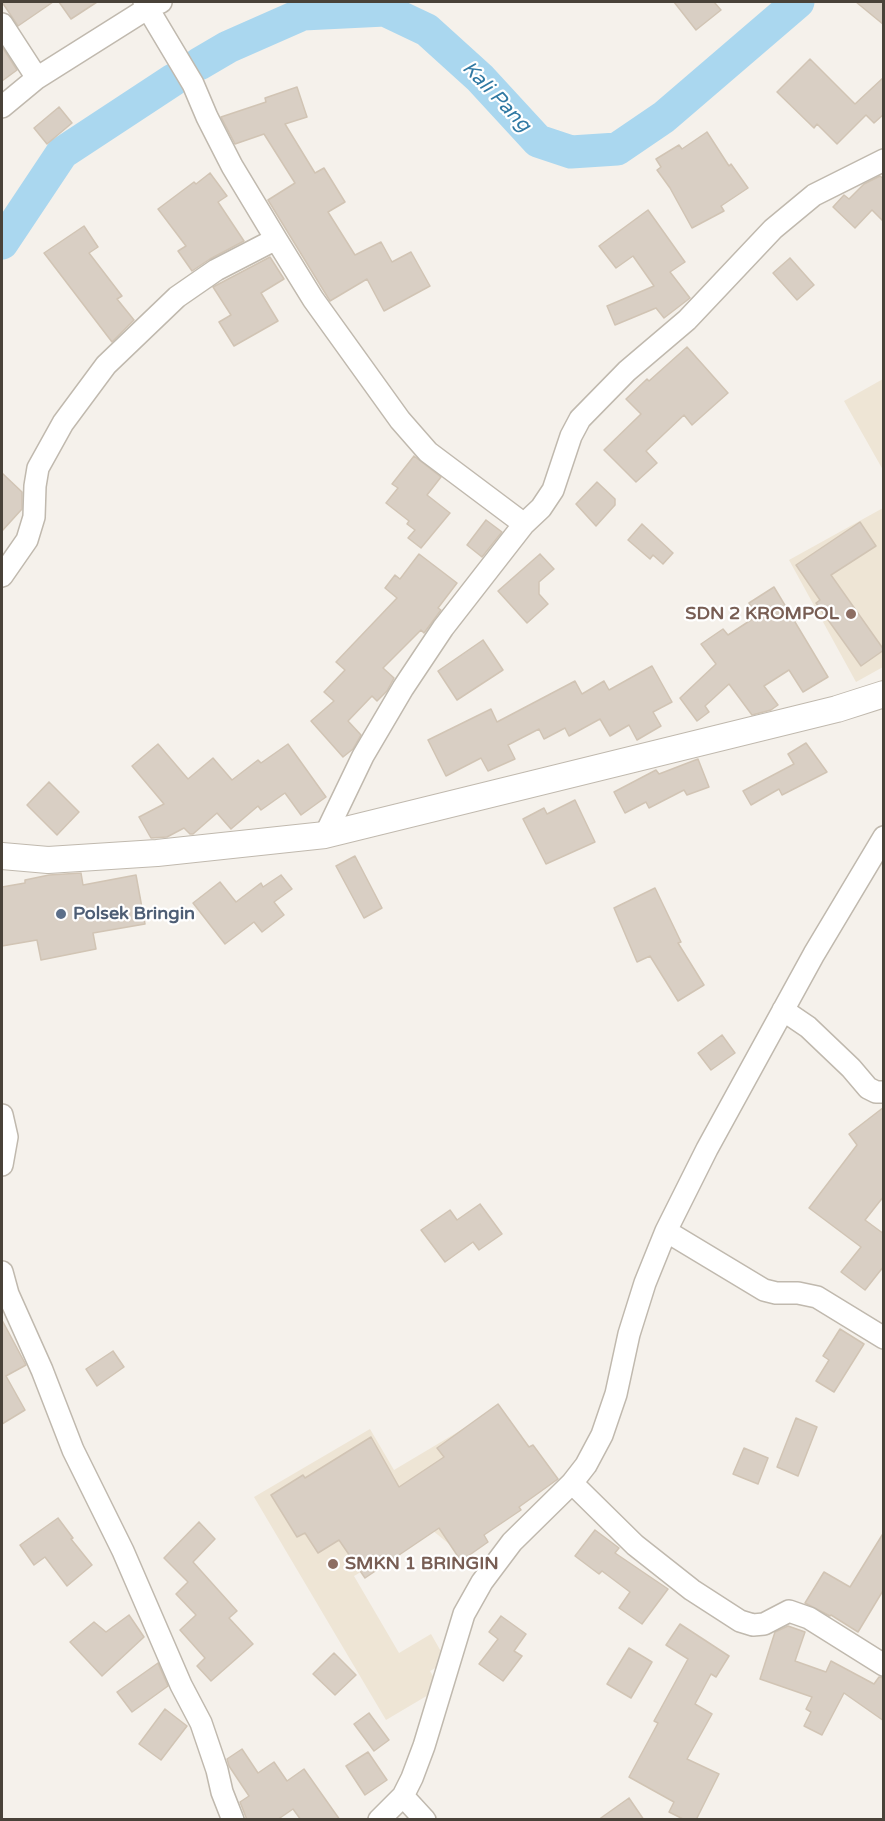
<!DOCTYPE html>
<html>
<head>
<meta charset="utf-8">
<style>
  body { margin:0 }
  #map { position:relative; width:885px; height:1821px; overflow:hidden; background:#f5f1eb; font-family:"Varela Round",sans-serif }
  canvas { display:block }
  .frame { position:absolute; inset:0; border:3px solid #494239; pointer-events:none }
</style>
</head>
<body>
<div id="map">
<canvas width="885" height="1821"></canvas>
<div class="frame"></div>
</div>
<script>
const g = document.querySelector('canvas').getContext('2d');
g.lineJoin = 'round';
function paint(path, color) { g.fillStyle = color; g.fill(path, 'evenodd'); }
const toPath = rows => new Path2D(rows.map(r => 'M' + r).join(''));
function trace(path, color, width, dash) { g.strokeStyle = color; g.lineWidth = width; g.lineCap = dash ? 'butt' : 'round'; g.setLineDash(dash || []); g.stroke(path); }
function label(font, color, halo, rows, align = 'center') {
  g.font = font + ' "Varela Round",sans-serif'; g.lineWidth = 4.5; g.setLineDash([]); g.textBaseline = 'middle'; g.strokeStyle = halo; g.fillStyle = color; for (const [text, x, y, turn = 0] of rows) {
    g.save(); g.translate(x, y); g.rotate((+turn || 0) * Math.PI / 180); g.textAlign = isNaN(turn) ? turn : align; if (halo) g.strokeText(text, 0, 0); g.fillText(text, 0, 0); g.restore();
  }
}
paint(toPath([
  [883,379,883,470,844,401],
  [883,508,883,667,856,682,789,560],
  [488,1414,460,1553,432,1530,354,1576,399,1653,431,1634,447,1662,430,1671,440,1688,386,1720,254,1497,370,1429,394,1470]
]), '#eee5d5');
trace(toPath([
  [199,64,228,47,303,14,385,10,427,30,480,78,538,141,571,152,617,149,664,117,798,2],
  [2,243,62,153,173,80]
]), '#aad7ef', 33);
const building = toPath([
  [2,2,53,2,18,26,2,2],
  [59,2,97,2,71,19,59,2],
  [674,2,714,2,721,10,696,30,674,2],
  [856,2,884,2,884,25,856,2],
  [3,48,17,70,2,81,2,49,3,48],
  [810,59,855,104,884,77,884,114,874,123,866,115,837,144,817,124,814,128,777,92,810,59],
  [297,87,307,117,285,124,315,173,324,168,345,202,328,212,355,255,381,242,392,262,411,252,430,286,384,311,367,279,330,301,268,200,295,183,264,134,235,144,221,117,266,102,265,98,297,87],
  [59,107,72,123,47,144,34,128,59,107],
  [707,132,729,166,731,164,748,188,721,206,724,211,692,228,670,188,657,170,661,167,656,159,679,145,682,149,707,132],
  [210,173,227,196,218,202,244,241,210,259,192,271,178,251,186,246,158,209,194,182,196,184,210,173],
  [880,176,884,179,884,222,872,210,855,228,833,207,844,195,849,199,864,184,880,176],
  [648,210,685,262,670,272,690,298,664,318,656,308,615,325,607,306,654,286,633,256,616,268,599,246,648,210],
  [84,226,98,247,89,253,122,296,117,299,134,320,112,342,44,253,84,226],
  [270,257,284,279,261,293,278,321,234,346,219,322,231,315,213,287,270,257],
  [790,258,814,285,797,300,773,273,790,258],
  [687,347,728,393,692,425,684,415,646,451,657,463,636,482,604,450,641,414,626,399,647,379,649,381,687,347],
  [414,456,441,477,427,495,450,513,421,548,408,538,415,530,407,524,409,521,386,503,398,488,392,484,414,456],
  [2,473,22,492,22,509,2,531,2,473],
  [597,482,615,499,615,505,596,526,576,504,597,482],
  [486,520,502,532,482,557,467,545,486,520],
  [860,522,876,546,831,575,884,650,861,666,816,603,820,600,796,565,860,522],
  [642,524,673,553,663,564,653,555,650,559,628,540,642,524],
  [419,554,457,583,438,608,441,610,424,633,421,630,383,668,394,678,387,691,377,701,372,696,348,721,361,735,353,749,343,757,311,721,334,701,324,692,345,670,336,662,397,598,385,588,395,575,400,579,419,554],
  [540,554,554,569,539,582,539,594,548,604,527,623,498,591,540,554],
  [774,587,828,677,803,692,789,670,764,686,778,705,771,710,752,715,729,684,705,706,709,712,697,721,680,698,716,664,701,644,723,629,728,635,757,616,749,603,774,587],
  [483,640,503,670,457,700,438,671,483,640],
  [652,666,672,702,653,712,661,726,637,740,629,725,610,736,600,719,569,736,565,728,544,739,539,729,508,745,515,759,488,771,481,758,446,776,428,740,491,709,497,722,575,681,582,694,604,681,609,690,652,666],
  [806,743,827,772,782,795,779,789,751,805,743,791,794,764,788,754,806,743],
  [158,744,188,779,213,758,232,780,258,760,261,763,288,744,326,797,301,815,285,793,261,810,258,806,231,829,217,813,193,834,190,834,184,828,167,837,151,838,139,817,164,804,132,766,158,744],
  [698,759,709,787,687,795,684,790,649,808,646,802,625,813,614,792,656,770,659,774,698,759],
  [49,782,79,812,57,835,27,805,49,782],
  [575,800,595,842,546,864,523,819,544,808,547,814,575,800],
  [355,856,382,908,364,918,336,866,355,856],
  [81,873,83,885,136,875,145,924,93,933,96,949,41,960,37,940,2,946,2,887,25,883,25,880,49,875,81,873],
  [281,875,292,889,274,902,284,915,262,932,254,922,225,944,193,903,220,882,236,902,261,883,263,887,281,875],
  [655,888,681,942,678,943,704,985,678,1001,650,956,637,962,614,908,655,888],
  [722,1035,735,1053,711,1070,698,1053,722,1035],
  [884,1107,884,1196,865,1220,884,1234,884,1266,865,1290,841,1272,861,1247,809,1208,857,1145,849,1134,884,1107],
  [480,1204,502,1234,479,1250,473,1242,445,1262,421,1230,450,1210,457,1220,480,1204],
  [2,1320,26,1365,6,1376,25,1410,2,1424,2,1320],
  [840,1329,864,1344,834,1392,816,1381,829,1360,823,1356,840,1329],
  [113,1351,124,1367,97,1386,86,1369,113,1351],
  [498,1404,529,1447,533,1445,558,1479,519,1507,521,1510,484,1535,488,1542,461,1561,439,1528,365,1578,339,1540,318,1553,305,1533,297,1537,271,1495,303,1475,305,1478,371,1437,399,1487,444,1457,437,1448,498,1404],
  [796,1418,817,1427,798,1476,777,1467,796,1418],
  [744,1448,768,1458,758,1484,733,1474,744,1448],
  [58,1518,73,1538,71,1539,92,1565,67,1586,45,1557,34,1565,20,1545,58,1518],
  [199,1522,215,1539,193,1562,237,1611,229,1618,253,1644,211,1681,197,1666,205,1658,180,1630,196,1615,176,1594,188,1582,164,1558,199,1522],
  [595,1530,619,1548,615,1553,668,1589,642,1624,619,1608,630,1592,602,1571,599,1574,575,1556,595,1530],
  [884,1532,884,1589,858,1632,831,1615,830,1616,805,1603,824,1572,850,1587,884,1532],
  [129,1615,144,1637,102,1676,70,1642,94,1622,106,1632,129,1615],
  [501,1616,526,1634,514,1651,522,1656,503,1681,479,1664,498,1639,489,1632,501,1616],
  [680,1624,729,1656,716,1677,711,1674,695,1704,712,1714,687,1759,719,1774,696,1820,685,1820,669,1812,674,1802,629,1777,658,1723,654,1721,688,1659,666,1645,680,1624],
  [788,1626,805,1632,795,1661,826,1672,831,1661,874,1684,879,1677,884,1678,884,1721,844,1693,822,1735,804,1726,811,1712,806,1709,812,1697,760,1679,775,1632,788,1626],
  [629,1648,652,1662,631,1698,607,1684,629,1648],
  [334,1653,356,1675,335,1695,313,1674,334,1653],
  [158,1663,168,1686,132,1712,117,1692,158,1663],
  [165,1709,187,1726,161,1760,139,1744,165,1709],
  [369,1713,389,1740,374,1751,354,1724,369,1713],
  [242,1749,258,1773,274,1762,287,1781,304,1769,340,1820,301,1820,293,1809,277,1820,247,1820,240,1802,249,1796,229,1766,227,1759,242,1749],
  [368,1752,387,1780,365,1795,346,1766,368,1752],
  [629,1798,644,1820,598,1820,629,1798]
]);
paint(building, '#d9cfc4');
trace(building, '#d1c4b4', 1.5);
const minor = toPath([
  [144,2,193,84,207,117,232,166,276,239,313,299,400,420,428,452,524,524],
  [2,24,37,78],
  [2,107,37,78,148,8,161,2],
  [2,576,27,540,34,517,35,486,38,468,63,423,106,365,177,297,216,270,276,239],
  [325,835,363,756,403,688,443,628,524,524,541,508,553,490,571,436,580,419,627,371,687,320,773,229,814,195,884,160],
  [783,1010,808,1027,851,1068,868,1088,876,1092,884,1092],
  [2,1115,7,1137,2,1165],
  [666,1231,764,1290,776,1293,798,1293,817,1297,884,1338],
  [2,1272,8,1294,42,1370,73,1450,123,1551,181,1685,201,1723,217,1770,222,1792,233,1820],
  [572,1483,635,1545,692,1590,740,1621,753,1625,764,1624,789,1611,809,1618,884,1665],
  [403,1796,425,1820],
  [379,1820,403,1796,412,1778,424,1746,464,1614,482,1582,512,1542,572,1483,586,1465,602,1435,616,1394,629,1334,645,1283,666,1231,707,1149,814,954,884,837]
]);
const tertiary = toPath([
  [2,856,48,860,157,853,325,835,837,709,884,694]
]);
trace(minor, '#c0b9ae', 24);
trace(tertiary, '#c0b9ae', 28);
trace(minor, '#fff', 21);
trace(tertiary, '#fff', 26);
for (const [x, y, r, color] of [
  [851,614,6,"#8d6e63"],
  [61,914,6,"#5c6f8a"],
  [333,1564,6,"#8d6e63"]
]) { const dot = new Path2D(); dot.arc(x, y, r, 0, 2 * Math.PI); g.fillStyle = color; g.fill(dot); trace(dot, '#fff', 2); }
label('bold 18px', '#785e54', '#fff', [
  ["SDN 2 KROMPOL",839,614],
  ["SMKN 1 BRINGIN",345,1564,"left"]
], 'right');
label('bold 18px', '#4e5e75', '#fff', [
  ["Polsek Bringin",73,914]
], 'left');
label('italic 20px', '#3079a3', '#fff', [
  ["Kali Pang",496,97,46]
]);
</script>
</body>
</html>
